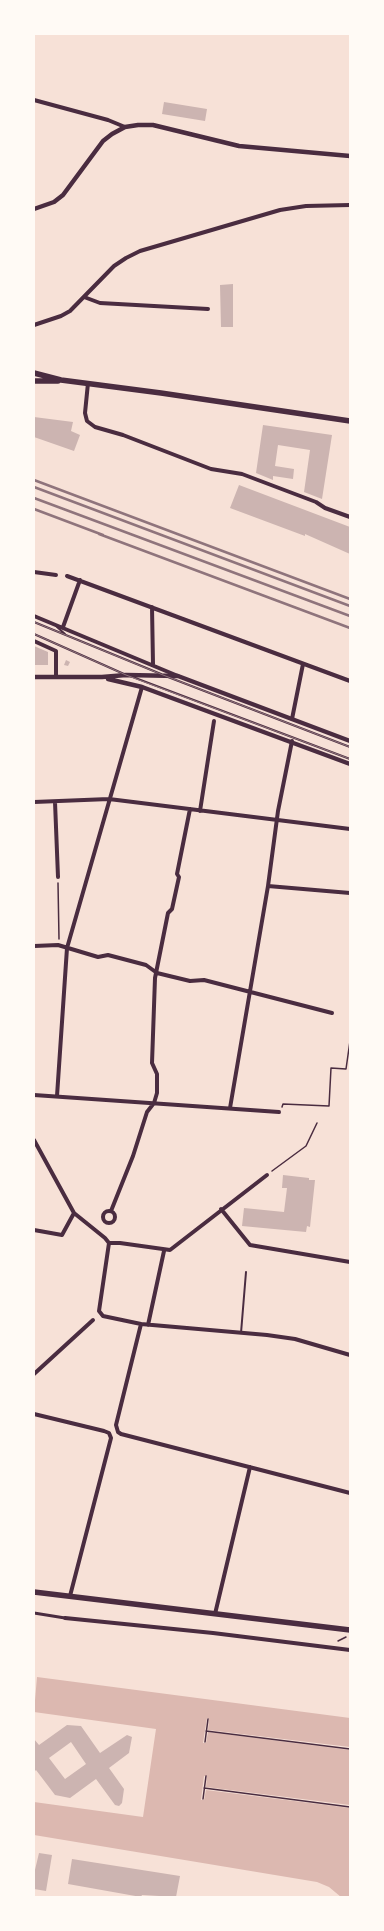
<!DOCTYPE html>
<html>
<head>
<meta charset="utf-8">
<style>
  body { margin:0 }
  #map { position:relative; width:384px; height:1931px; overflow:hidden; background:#f7e1d7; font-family:"Noto Serif",serif }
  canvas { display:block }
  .frame { position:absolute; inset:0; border:35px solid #fffaf5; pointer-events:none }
</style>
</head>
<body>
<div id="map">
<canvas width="384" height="1931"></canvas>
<div class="frame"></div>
</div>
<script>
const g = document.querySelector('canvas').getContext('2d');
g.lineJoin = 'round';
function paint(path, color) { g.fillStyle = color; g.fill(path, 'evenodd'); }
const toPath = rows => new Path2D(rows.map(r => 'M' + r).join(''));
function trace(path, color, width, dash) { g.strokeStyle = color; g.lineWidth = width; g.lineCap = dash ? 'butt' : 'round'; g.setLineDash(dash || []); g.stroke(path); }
paint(toPath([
  [37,1677,350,1718,350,1897,341,1897,329,1887,317,1882,34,1835,34,1802,143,1817,156,1729,34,1712]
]), '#dcb8b0');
paint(toPath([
  [207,1718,209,1719,208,1730,350,1747,350,1750,208,1732,206,1743,203,1743],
  [204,1776,207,1776,206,1787,350,1805,350,1808,206,1790,204,1800,201,1800]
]), '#f7e1d7');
paint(toPath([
  [164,102,207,109,205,121,162,114],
  [233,284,233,327,221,327,220,285],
  [34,417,73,422,71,431,80,435,74,451,34,437],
  [263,425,332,435,322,499,304,492,310,450,278,445,275,466,294,469,293,479,273,476,273,480,256,473],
  [239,485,350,527,350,554,305,534,305,536,230,508],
  [34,646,48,652,48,665,34,665],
  [66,660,70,662,68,666,64,665],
  [283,1175,309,1178,309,1180,315,1180,310,1227,307,1226,306,1232,242,1226,244,1208,284,1212,287,1188,282,1188],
  [67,1725,81,1726,100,1753,127,1735,132,1737,129,1753,109,1768,124,1789,122,1803,119,1806,115,1805,96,1779,70,1798,55,1795,36,1770,34,1772,34,1739,39,1745],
  [71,1742,86,1764,65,1779,49,1758],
  [39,1853,52,1855,46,1891,34,1889,34,1874],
  [72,1859,180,1876,176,1897,142,1895,141,1897,68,1884]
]), '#ccb4b1');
trace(toPath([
  [58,883,59,939],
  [282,1107,283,1104,329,1106,331,1068,346,1069,350,1041],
  [272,1171,306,1146,317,1123],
  [338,1641,346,1637],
  [206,1731,350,1749],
  [205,1742,208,1719],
  [204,1788,350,1807],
  [203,1799,206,1776]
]), '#4a2c40', 1.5);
trace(toPath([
  [34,622,161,674],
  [57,627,65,634],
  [34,634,124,674],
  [130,676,350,759],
  [168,677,350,747],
  [241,1333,246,1272]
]), '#4a2c40', 2);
trace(toPath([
  [34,1613,65,1618]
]), '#4a2c40', 3);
trace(toPath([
  [34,100,108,120,125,127],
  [84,297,100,303,208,309],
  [34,325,61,316,70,311,114,266,126,258,140,251,280,210,306,206,350,205],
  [88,383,85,413,87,421,95,427,123,435,211,469,242,474,316,502,325,508,350,517],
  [34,572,56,575],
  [67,576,350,681],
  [152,607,153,664],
  [34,616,178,676],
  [63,627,80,580],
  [34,641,56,651,56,677],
  [292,719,303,664],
  [34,802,109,799,350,829],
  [55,802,58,877],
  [200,811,214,721],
  [268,886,350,893],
  [34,946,58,945,98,957,108,955,146,965,157,973,190,981,204,980,332,1013],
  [34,1095,279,1112],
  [57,1096,67,948,142,687],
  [230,1108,268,886,278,811,292,741],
  [34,1140,74,1213,105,1238,109,1243],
  [221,1209,250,1245,350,1262],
  '103 1217a6 6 0 1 1 12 0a6 6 0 1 1-12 0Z',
  [111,1211,133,1156,147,1112,154,1103,157,1093,157,1074,152,1063,155,978,168,913,172,909,179,877,177,874,190,809],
  [34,1230,62,1235,74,1213],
  [109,1243,99,1311,103,1316,141,1324,267,1335,295,1339,350,1355],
  [109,1243,120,1243,170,1250,267,1175],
  [141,1324,116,1425,118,1432,121,1434,350,1493],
  [148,1325,164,1251],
  [34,1374,93,1320],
  [34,1414,104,1431,109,1433,111,1438,70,1596],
  [215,1614,250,1467],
  [65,1618,213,1633,350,1650]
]), '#4a2c40', 4);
trace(toPath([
  [34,209,54,202,63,195,103,141,112,134,125,127,138,125,153,125,239,146,350,156],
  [34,677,102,677,126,675,178,676,350,741],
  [108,679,142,687,350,764]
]), '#4a2c40', 4.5);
trace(toPath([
  [34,373,61,380,161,393,350,421],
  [34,381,58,381],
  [34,1592,350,1630]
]), '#4a2c40', 5.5);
trace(toPath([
  [34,622,163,675,350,747],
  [34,634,126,675,350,759]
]), '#8f747c', 1);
trace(toPath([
  [34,480,350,599],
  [34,487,350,606],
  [34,498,350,616],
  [34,509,103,535],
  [99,534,350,628]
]), '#8f747c', 2.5);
</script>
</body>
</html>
